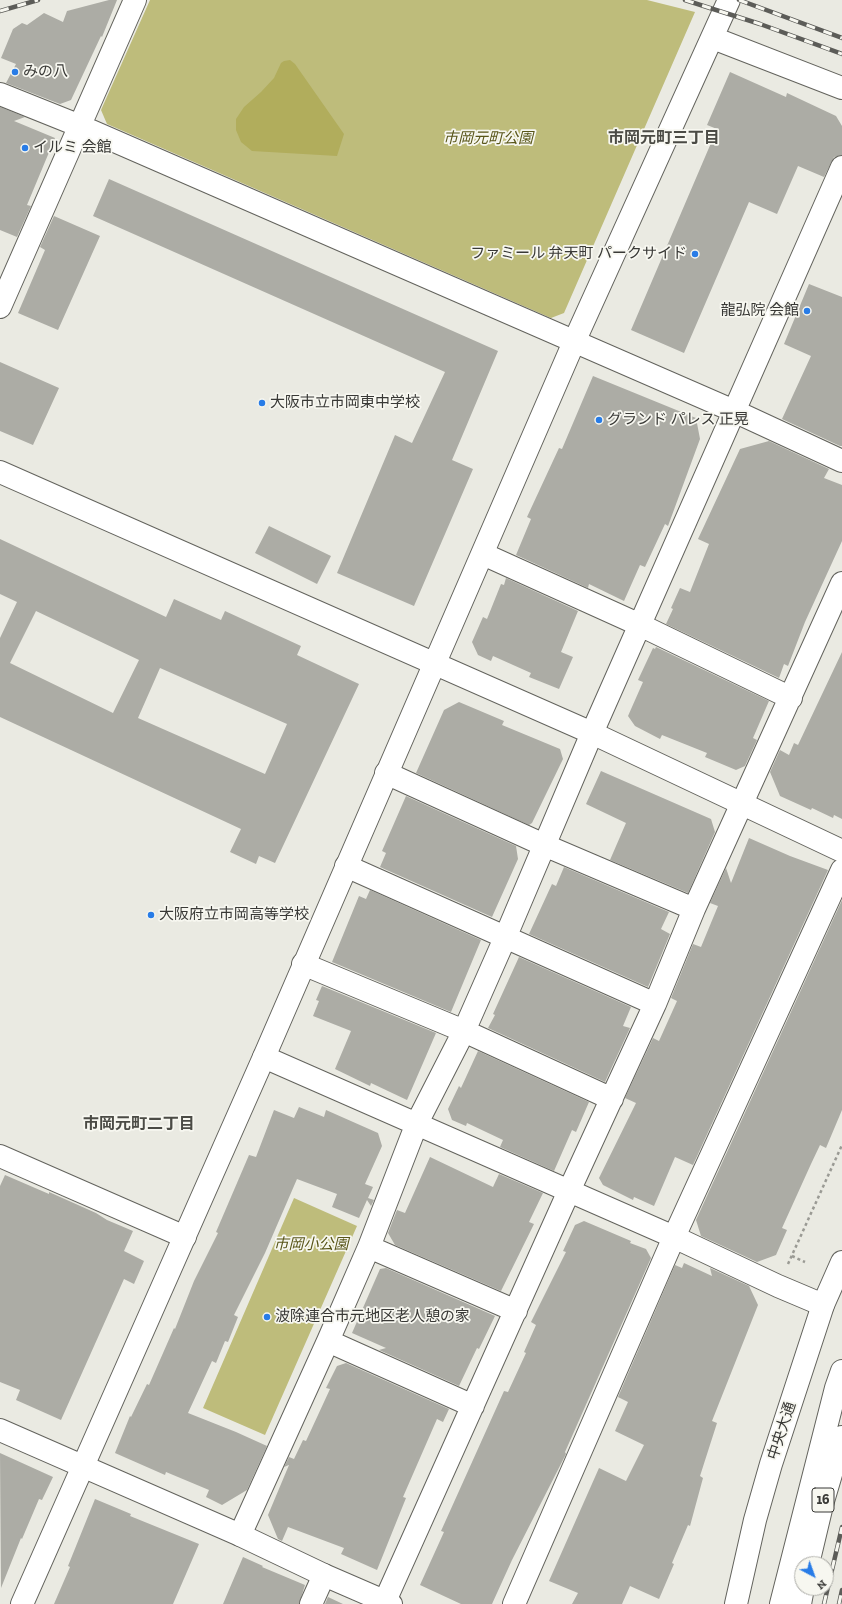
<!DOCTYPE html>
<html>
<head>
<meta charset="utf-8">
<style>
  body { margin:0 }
  #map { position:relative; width:842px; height:1604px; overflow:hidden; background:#eaeae2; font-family:"Zilla Slab",serif }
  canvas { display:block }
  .north { position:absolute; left:794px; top:1556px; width:40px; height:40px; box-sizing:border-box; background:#f7f7f0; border:1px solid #ababa6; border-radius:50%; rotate:139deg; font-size:11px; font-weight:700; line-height:16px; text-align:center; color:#393936 }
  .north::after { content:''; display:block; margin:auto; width:14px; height:18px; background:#287ce7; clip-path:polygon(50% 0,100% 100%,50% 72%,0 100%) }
</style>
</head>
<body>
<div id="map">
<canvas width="842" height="1604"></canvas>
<div class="north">N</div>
</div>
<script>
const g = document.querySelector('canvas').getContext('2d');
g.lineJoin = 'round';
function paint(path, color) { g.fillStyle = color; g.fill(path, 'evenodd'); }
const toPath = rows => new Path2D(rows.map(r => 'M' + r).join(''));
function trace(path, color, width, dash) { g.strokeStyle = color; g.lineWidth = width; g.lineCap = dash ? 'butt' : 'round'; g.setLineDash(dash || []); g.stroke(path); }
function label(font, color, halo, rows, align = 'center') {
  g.font = font + ' "Zilla Slab","Noto Sans JP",serif'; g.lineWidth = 3.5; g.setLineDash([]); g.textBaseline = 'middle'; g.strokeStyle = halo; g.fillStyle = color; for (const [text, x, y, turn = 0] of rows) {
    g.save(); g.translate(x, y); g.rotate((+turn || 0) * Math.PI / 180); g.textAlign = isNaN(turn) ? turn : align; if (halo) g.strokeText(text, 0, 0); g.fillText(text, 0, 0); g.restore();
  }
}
paint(toPath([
  [150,0,647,0,695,12,564,313,551,318,107,124,101,110],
  [294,1198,357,1226,265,1435,203,1408]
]), '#bebc7b');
paint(toPath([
  [290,60,295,64,344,134,337,156,252,151,241,142,236,130,236,119,244,107,261,92,274,78,281,63,284,61]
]), '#b1ad5c');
paint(toPath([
  [109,0,117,0,102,37,101,36,71,100,60,104,6,83,16,64,1,58,13,29,22,23,27,25,44,13,63,22,67,11],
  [730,72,786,97,787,93,836,116,842,126,842,155,834,157,824,177,798,166,777,214,749,202,684,353,631,330,717,129,707,125],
  [0,107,25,117,14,121,55,138,27,205,31,206,17,237,0,230],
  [109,179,498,351,452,460,473,469,414,606,337,573,395,435,412,443,445,372,93,216],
  [54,216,100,236,58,330,18,313,45,250,40,247],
  [809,284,842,297,842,446,840,446,782,419,811,356,784,344],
  [0,362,59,388,33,445,0,431],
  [593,376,696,418,700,439,668,526,665,524,645,567,640,565,624,601,589,584,588,588,516,555,531,519,527,517,559,448,562,449],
  [769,441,829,469,824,478,842,485,842,541,805,622,788,666,784,664,779,678,666,624,673,609,671,608,680,588,690,592,709,544,698,539,740,449],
  [269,526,331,556,317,584,255,553],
  [0,539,166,617,174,599,221,620,225,611,301,646,297,655,359,684,275,863,259,856,256,864,230,852,241,829,0,717,0,638,17,602,0,594],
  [36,611,139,660,113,713,10,663],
  [160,668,287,724,265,774,138,718],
  [506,578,578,611,561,652,573,657,559,689,529,677,531,673,493,656,491,661,478,655,472,642,483,617,487,619,501,584,504,585],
  [656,647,769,701,753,738,757,740,745,766,736,770,705,757,707,753,662,735,660,739,635,726,628,716,643,682,638,680,653,648,655,649],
  [842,652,842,819,834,815,833,818,812,808,811,810,780,796,770,772,780,750,789,755,794,743,798,745],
  [459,702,504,721,502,725,560,749,563,759,532,823,529,825,416,773,444,710],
  [601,771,711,819,715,832,688,893,610,860,626,823,586,804],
  [406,796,516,846,518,859,492,917,380,867,386,853,382,851],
  [749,838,790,856,828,870,693,1165,675,1157,654,1206,634,1197,633,1200,603,1185,599,1178,636,1103,625,1098,653,1038,659,1041,677,1001,671,998,693,944,701,947,718,906,710,903,726,868,731,883],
  [564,867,669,912,661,929,670,934,648,987,529,934,552,884,556,886],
  [370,890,481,940,451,1012,332,962,359,896,366,899],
  [842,900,842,1110,826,1148,820,1145,811,1164,782,1228,787,1230,776,1255,757,1262,701,1236,696,1220],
  [519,957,631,1007,623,1026,630,1028,605,1082,488,1028,495,1015,493,1014],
  [322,986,436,1033,407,1100,371,1083,370,1086,335,1069,351,1031,313,1016,319,1001,316,1000],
  [478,1051,589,1102,576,1132,572,1130,554,1171,500,1147,503,1140,467,1123,466,1126,452,1120,448,1109,459,1086,461,1088],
  [299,1107,324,1117,326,1110,378,1133,382,1146,365,1184,373,1187,368,1198,374,1200,371,1206,367,1200,359,1218,332,1207,337,1194,297,1179,265,1253,234,1315,238,1317,228,1342,225,1341,216,1363,212,1361,188,1413,236,1432,267,1446,247,1490,222,1505,206,1497,209,1490,166,1472,165,1475,115,1453,130,1416,131,1417,147,1384,149,1385,174,1328,175,1329,194,1281,218,1233,216,1232,249,1155,256,1157,274,1110,294,1118],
  [430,1157,493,1187,499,1174,543,1193,529,1222,534,1224,501,1291,395,1245,388,1233,397,1210,405,1213],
  [5,1175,49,1194,49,1192,96,1213,107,1220,133,1231,124,1251,144,1261,134,1284,124,1279,61,1420,16,1400,20,1390,0,1382,0,1186],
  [584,1221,631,1241,630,1243,646,1249,651,1258,565,1452,566,1454,512,1560,492,1604,461,1604,420,1585,444,1532,441,1531,504,1391,508,1392,526,1353,524,1352,536,1325,531,1322,566,1252,563,1251,575,1225],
  [684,1263,712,1276,710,1268,749,1286,758,1305,712,1421,717,1423,700,1476,703,1478,690,1526,688,1525,672,1563,674,1564,659,1599,630,1586,622,1604,572,1604,578,1593,549,1581,599,1468,626,1481,644,1445,615,1431,628,1402,618,1397,675,1265,682,1268],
  [386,1268,495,1316,479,1349,477,1348,459,1386,379,1350,386,1348,352,1333,380,1269],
  [346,1363,449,1409,443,1422,437,1419,403,1497,406,1498,377,1570,341,1554,344,1548,288,1527,282,1541,278,1539,268,1515,289,1465,284,1467,289,1457,294,1459,303,1440,306,1441,330,1389,326,1388,337,1366],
  [0,1453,53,1477,42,1500,39,1499,22,1539,21,1538,1,1588],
  [95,1499,131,1514,130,1516,199,1544,173,1604,54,1604,70,1567,68,1566],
  [243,1557,263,1566,262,1567,305,1585,299,1604,223,1604],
  [328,1597,343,1604,325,1604]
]), '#acaca5');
const minor = toPath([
  [0,94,80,126,734,411,842,461],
  [0,307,135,0],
  [483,554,640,625,791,698],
  [386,773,544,845,694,909],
  [346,866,655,1004],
  [303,964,464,1031,612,1099],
  [264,1057,674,1237,778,1286,823,1305],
  [0,1156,185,1237],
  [369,1247,516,1311],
  [328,1341,473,1406],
  [240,1535,328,1341,369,1247,417,1123,464,1031,505,938,592,733,842,167],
  [385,1601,569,1191,655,1004,694,909,842,583],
  [311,1604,324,1575],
  [514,1604,674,1237,842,870]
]);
const tertiary = toPath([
  [713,38,842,88],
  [0,472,592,733,842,851],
  [0,1430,240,1535,324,1575,391,1604],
  [22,1604,264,1057,574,342,729,0]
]);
const primary = toPath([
  [736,1604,755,1520,771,1464,823,1305,842,1262]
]);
const motorway = toPath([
  [808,1564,823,1501,842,1437],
  [781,1604,836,1388,842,1371],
  [800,1604,803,1588]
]);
trace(minor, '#63635d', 24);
trace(tertiary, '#63635d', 24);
trace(primary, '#63635d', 24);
trace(motorway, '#63635d', 24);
trace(toPath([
  [792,1256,805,1262],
  [788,1264,842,1145]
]), '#9a9a94', 2.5, [3, 3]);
trace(minor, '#fff', 22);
trace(tertiary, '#fff', 22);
trace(primary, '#fff', 22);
trace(motorway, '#fff', 22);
const rail = toPath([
  [685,0,760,24,842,54],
  [739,0,842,38],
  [0,11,38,0],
  [824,1604,842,1527],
  [839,1604,842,1590]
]);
trace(rail, '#5c5c58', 4.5);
trace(rail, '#f7f7f0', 3, [9]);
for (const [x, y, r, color] of [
  [15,72,4,"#287ce7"],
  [25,148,4,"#287ce7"],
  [695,254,4,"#287ce7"],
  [807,311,4,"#287ce7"],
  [262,403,4,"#287ce7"],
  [599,420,4,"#287ce7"],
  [151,915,4,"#287ce7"],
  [267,1317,4,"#287ce7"]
]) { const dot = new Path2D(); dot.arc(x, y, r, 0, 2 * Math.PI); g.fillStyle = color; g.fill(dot); trace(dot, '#f7f7f0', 1.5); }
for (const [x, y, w] of [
  [823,1500,22]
]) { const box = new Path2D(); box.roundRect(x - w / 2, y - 12, w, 24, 3); g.fillStyle = '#f7f7f0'; g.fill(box); trace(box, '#393936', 1); }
label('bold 14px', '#393936', null, [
  ["16",823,1500]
]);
label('15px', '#393936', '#f7f7f0', [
  ["みの八",23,72],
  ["イルミ 会館",33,148],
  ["ファミール 弁天町 パークサイド",687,254,"right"],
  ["龍弘院 会館",799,311,"right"],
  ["大阪市立市岡東中学校",270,403],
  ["グランド パレス 正晃",607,420],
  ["大阪府立市岡高等学校",159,915],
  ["波除連合市元地区老人憩の家",275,1317]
], 'left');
label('italic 15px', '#595619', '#f7f7f0', [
  ["市岡元町公園",488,139],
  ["市岡小公園",311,1245]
]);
label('15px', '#393936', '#f7f7f0', [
  ["中央大通",782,1431,-72]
]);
label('bold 16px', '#4b4b45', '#f7f7f0', [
  ["市岡元町三丁目",664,138],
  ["市岡元町二丁目",139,1124]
]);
</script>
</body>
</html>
